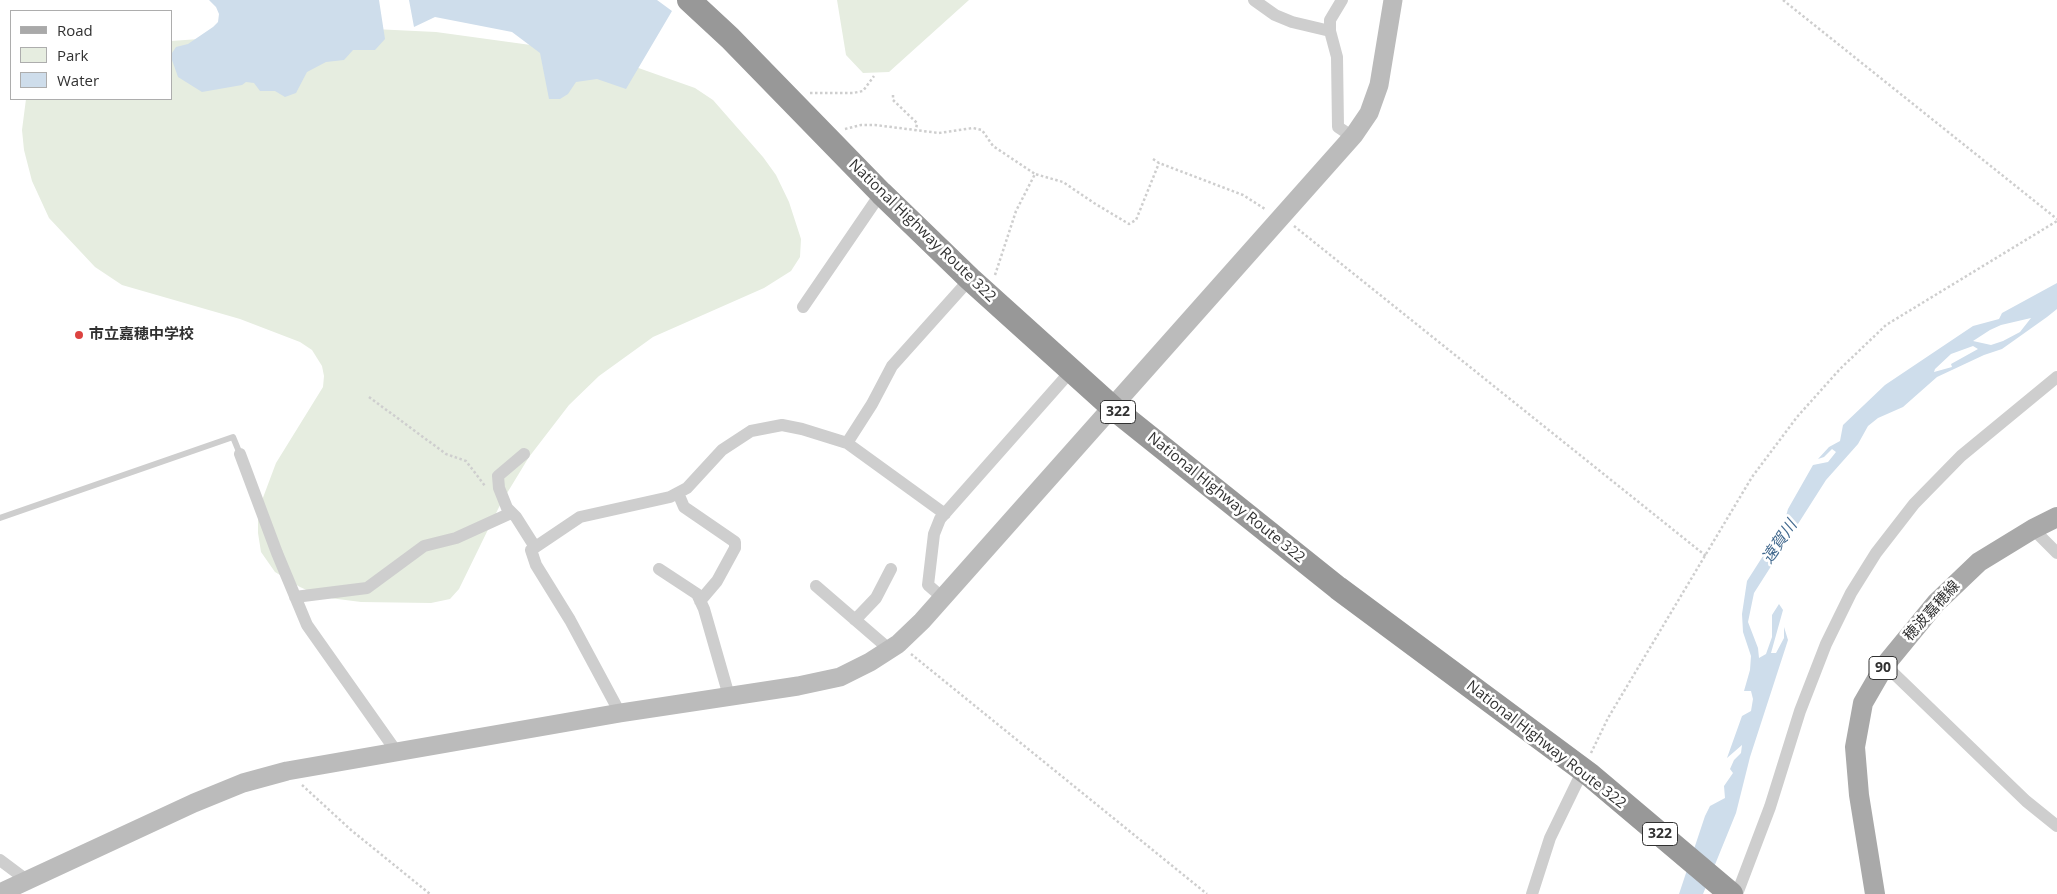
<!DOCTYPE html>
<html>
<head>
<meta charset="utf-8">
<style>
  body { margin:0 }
  #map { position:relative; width:2057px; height:894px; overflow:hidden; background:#fff; font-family:"Open Sans",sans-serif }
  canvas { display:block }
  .legend { position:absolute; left:10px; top:10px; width:162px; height:90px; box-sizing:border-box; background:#fff; border:1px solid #adadad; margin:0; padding:6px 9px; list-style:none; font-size:15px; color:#313131 }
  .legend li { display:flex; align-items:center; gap:10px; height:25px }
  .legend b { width:25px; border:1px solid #adadad }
</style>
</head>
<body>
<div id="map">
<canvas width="2057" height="894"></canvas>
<ul class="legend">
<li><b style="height:6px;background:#a9a9a9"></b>Road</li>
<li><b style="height:14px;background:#e6ede0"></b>Park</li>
<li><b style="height:14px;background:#ceddeb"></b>Water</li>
</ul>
</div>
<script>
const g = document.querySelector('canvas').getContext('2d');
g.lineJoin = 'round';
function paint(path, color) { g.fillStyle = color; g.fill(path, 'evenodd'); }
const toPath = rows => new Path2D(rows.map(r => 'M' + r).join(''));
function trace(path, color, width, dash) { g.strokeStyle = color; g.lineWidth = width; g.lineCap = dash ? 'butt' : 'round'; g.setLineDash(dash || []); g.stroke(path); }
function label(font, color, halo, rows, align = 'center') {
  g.font = font + ' "Open Sans","Noto Sans JP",sans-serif'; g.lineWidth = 5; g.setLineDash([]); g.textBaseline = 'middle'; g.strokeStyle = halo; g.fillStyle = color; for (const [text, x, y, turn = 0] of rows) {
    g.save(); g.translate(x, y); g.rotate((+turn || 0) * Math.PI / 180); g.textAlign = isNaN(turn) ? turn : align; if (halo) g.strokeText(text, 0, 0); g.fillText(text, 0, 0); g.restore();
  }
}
paint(toPath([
  [837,0,969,0,889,72,863,73,846,55],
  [353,28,436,32,538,46,630,65,695,88,713,100,763,157,776,175,789,202,801,239,800,257,791,271,764,288,653,337,599,376,569,405,529,457,501,503,459,589,450,599,431,603,361,602,322,597,300,587,275,572,261,552,258,533,258,511,276,463,323,387,324,376,322,366,312,350,300,342,240,319,122,285,95,267,49,218,32,181,24,150,22,130,26,99,171,99,171,41]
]), '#e6ede0');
paint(toPath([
  [209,0,379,0,385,39,375,50,353,50,344,60,326,62,307,72,296,93,285,97,275,91,260,91,254,83,246,82,242,85,202,92,178,77,172,60,172,53,176,47,188,44,213,27,218,22,219,14,216,7],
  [409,0,657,0,672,11,626,89,597,79,576,82,568,94,560,99,549,99,540,53,512,32,435,17,414,27],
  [2057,283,2057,309,2047,317,2002,349,1984,355,1937,377,1903,407,1878,418,1868,426,1858,444,1826,480,1754,593,1748,622,1758,648,1759,658,1766,654,1772,637,1772,615,1779,604,1783,610,1771,653,1776,653,1784,638,1784,627,1788,640,1750,757,1736,813,1703,894,1679,894,1705,816,1710,806,1725,798,1724,786,1733,773,1730,769,1734,760,1741,753,1742,745,1727,758,1742,716,1751,711,1753,699,1751,691,1744,691,1750,670,1751,656,1743,632,1742,614,1747,581,1784,523,1788,509,1813,465,1828,462,1836,452,1832,449,1824,457,1818,459,1829,447,1840,441,1843,425,1885,385,1973,326,1999,319,2002,313],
  [2031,318,2020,332,2003,341,1991,345,1973,341,1990,330,2001,325],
  [1973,346,1978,349,1951,364,1952,367,1934,372,1935,369,1951,354]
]), '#ceddeb');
trace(toPath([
  [1783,0,2057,219],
  [810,93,853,93,863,91,874,76],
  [893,95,893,100,917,123,916,130],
  [845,129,861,125,875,125,939,133,973,128,982,130,993,146,1035,174],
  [1153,159,1159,163,1243,195,1265,209],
  [1294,226,1706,556],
  [995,275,1016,211,1035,174,1063,182,1094,203,1129,224,1136,220,1159,163],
  [369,397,446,454,466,461,485,486],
  [911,654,1207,894],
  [1591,753,1608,718,1752,477,1797,417,1840,369,1886,325,2057,221],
  [302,785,351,830,430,894]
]), '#cecece', 2.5, [2.5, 2.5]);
trace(toPath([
  [0,518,233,437,240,454]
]), '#cecece', 6);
trace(toPath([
  [1254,0,1275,15,1292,22,1330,31],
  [1342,0,1330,20,1330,31,1337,57,1338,127,1353,137],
  [803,307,881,193],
  [847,443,945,514],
  [240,454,277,553,307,625,396,751],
  [524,454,498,476,499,488,507,508,516,517,535,547],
  [678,493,684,507,735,542,735,548,717,581,700,601],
  [2033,529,2057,553],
  [659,569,697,594,704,609,729,696],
  [816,586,889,649],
  [295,597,367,588,424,546,456,538,511,513],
  [943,598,928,585,934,534,940,519,1071,371],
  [855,620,876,598,891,569],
  [1885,665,2026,801,2057,826],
  [620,713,570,620,536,565,531,550,580,517,670,497,687,488,722,450,751,431,782,425,802,429,847,443,872,404,892,366,970,279],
  [0,860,28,881],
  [1532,894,1550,838,1583,770],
  [1737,894,1770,807,1800,711,1826,644,1851,593,1876,553,1914,504,1961,456,2057,377]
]), '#cecece', 12);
trace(toPath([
  [0,893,194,803,243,783,287,771,620,713,798,686,840,677,870,662,898,644,922,621,1354,135,1369,113,1379,85,1393,0]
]), '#bbb', 19);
trace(toPath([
  [1875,894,1859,795,1855,747,1863,703,1885,665,1936,603,1979,562,2033,529,2057,517]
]), '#a9a9a9', 20);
trace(toPath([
  [689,0,730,38,881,193,970,279,1113,408,1338,588,1590,775,1731,894]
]), '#989898', 24);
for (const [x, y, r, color] of [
  [79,335,5,"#dc4340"]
]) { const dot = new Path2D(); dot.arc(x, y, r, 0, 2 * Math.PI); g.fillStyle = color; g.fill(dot); trace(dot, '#fff', 2); }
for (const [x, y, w] of [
  [1118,412,35],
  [1883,668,28],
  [1660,834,35]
]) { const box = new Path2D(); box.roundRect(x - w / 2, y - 11.5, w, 23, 4); g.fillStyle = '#fff'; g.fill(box); trace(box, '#313131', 1); }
label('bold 14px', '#313131', null, [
  ["322",1118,412],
  ["90",1883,668],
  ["322",1660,834]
]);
label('15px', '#313131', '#fff', [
  ["National Highway Route 322",922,231,44],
  ["National Highway Route 322",1226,498,39],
  ["穂波嘉穂線",1932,611,-48],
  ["National Highway Route 322",1546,745,38]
]);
label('bold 15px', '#313131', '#fff', [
  ["市立嘉穂中学校",89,335]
], 'left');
label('italic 16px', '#436a8f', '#fff', [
  ["遠賀川",1780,542,-56]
]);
</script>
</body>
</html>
